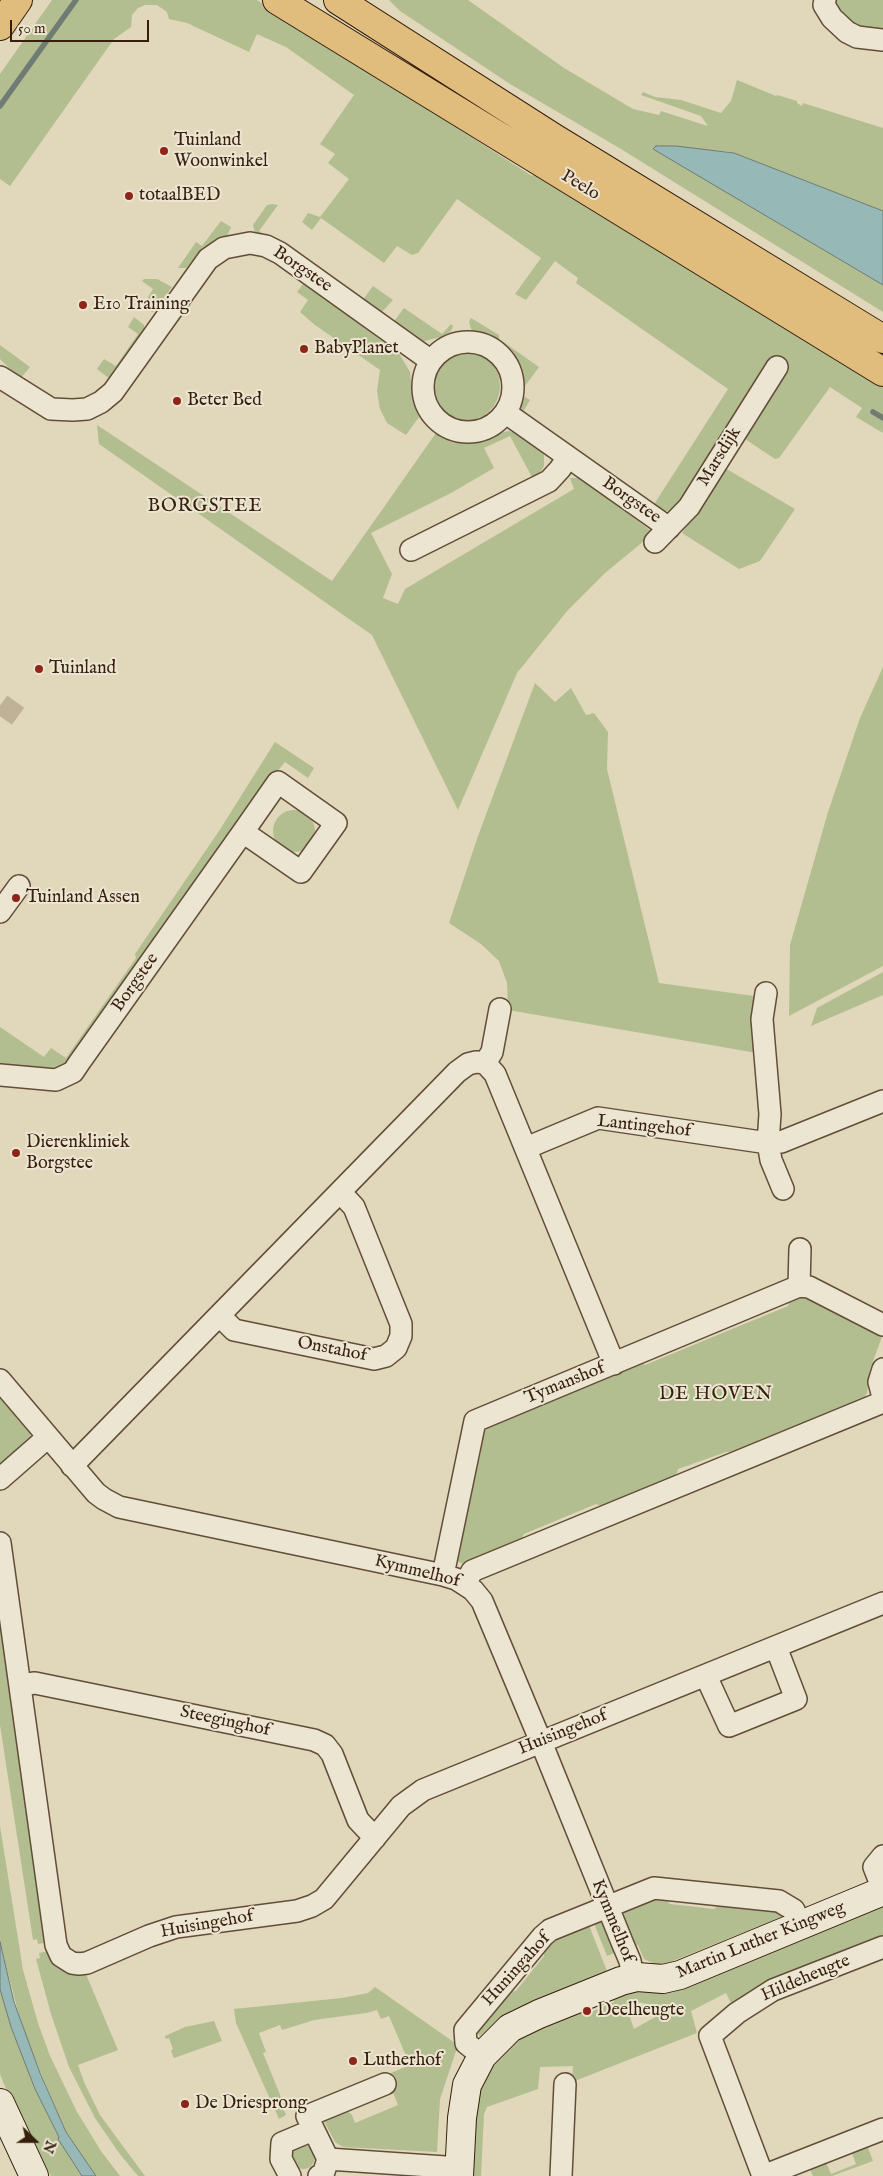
<!DOCTYPE html>
<html>
<head>
<meta charset="utf-8">
<style>
  body { margin:0 }
  #map { position:relative; width:883px; height:2176px; overflow:hidden; background:#e1d7ba; font-family:"IM FELL English",serif }
  canvas { display:block }
  .north { position:absolute; left:10px; top:2116px; width:50px; height:50px; -webkit-text-stroke:4px #ece5d2; paint-order:stroke; rotate:112deg; font-size:14px; font-weight:700; line-height:20px; text-align:center; color:#371f0d }
  .north::after { content:''; display:block; margin:auto; width:18px; height:22px; background:#371f0d; clip-path:polygon(50% 0,100% 100%,50% 72%,0 100%) }
  .scale { position:absolute; left:10px; top:20px; width:139px; height:22px; box-sizing:border-box; border:2px solid #371f0d; border-top:0; padding-left:6px; font-size:15px; line-height:18px; white-space:nowrap; color:#371f0d; -webkit-text-stroke:4px #ece5d2; paint-order:stroke }
</style>
</head>
<body>
<div id="map">
<canvas width="883" height="2176"></canvas>
<div class="north">N</div>
<div class="scale">50 m</div>
</div>
<script>
const g = document.querySelector('canvas').getContext('2d');
g.lineJoin = 'round';
function paint(path, color) { g.fillStyle = color; g.fill(path, 'evenodd'); }
const toPath = rows => new Path2D(rows.map(r => 'M' + r).join(''));
function trace(path, color, width, dash) { g.strokeStyle = color; g.lineWidth = width; g.lineCap = dash ? 'butt' : 'round'; g.setLineDash(dash || []); g.stroke(path); }
function label(font, color, halo, rows, align = 'center') {
  g.font = font + ' "IM FELL English",serif'; g.lineWidth = 4; g.setLineDash([]); g.textBaseline = 'middle'; g.strokeStyle = halo; g.fillStyle = color; for (const [text, x, y, turn = 0] of rows) {
    g.save(); g.translate(x, y); g.rotate((+turn || 0) * Math.PI / 180); g.textAlign = isNaN(turn) ? turn : align; if (halo) g.strokeText(text, 0, 0); g.fillText(text, 0, 0); g.restore();
  }
}
paint(toPath([
  [52,0,257,0,532,176,535,173,883,386,883,433,856,417,862,408,830,387,779,458,775,459,742,437,788,365,774,356,679,502,672,510,659,513,653,506,728,389,576,283,578,278,555,261,526,300,515,294,541,258,457,199,418,253,412,255,397,246,384,263,321,218,312,230,302,222,308,213,320,217,349,179,328,163,335,154,320,144,354,95,286,47,257,34,249,52,187,23,169,19,167,12,157,5,145,5,138,8,132,15,131,27,114,39,10,186,0,179,0,74],
  [389,0,468,0,564,68,633,109,659,115,661,111,708,126,701,116,641,95,643,92,655,97,681,100,721,113,731,101,737,80,776,96,777,95,797,101,797,103,802,106,803,103,883,128,883,211,734,153,725,151,654,148,883,285,883,312,621,149,510,84,400,11],
  [833,0,883,0,883,32,855,27,833,6],
  [272,204,278,205,259,231,268,237,255,233,253,225,267,205],
  [221,221,231,227,227,236,204,247,186,268,178,268,196,242,202,246],
  [144,279,157,279,172,287,153,312,142,307,153,289,142,281],
  [303,284,308,285,400,355,410,372,413,403,419,417,406,435,387,423,380,409,377,391,380,370,315,325,300,312,308,300,297,292],
  [373,286,393,300,381,313,362,301],
  [404,308,442,334,451,324,453,326,451,331,444,336,421,342,392,324],
  [134,317,144,325,144,329,110,379,97,369,104,359,116,366,138,334,128,327],
  [471,318,499,335,499,339,539,367,522,390,522,395,530,400,523,412,527,417,520,410,520,377,514,358,503,345,491,338,472,332,469,322],
  [0,345,30,367,20,379,0,359],
  '430 386a35 35 0 1 1 70 0a35 35 0 1 1-70 0Z',
  [97,425,332,581,436,433,446,438,468,443,479,442,499,433,509,431,515,433,539,449,544,455,544,466,540,473,533,479,510,436,484,448,494,468,451,493,371,533,392,574,383,598,398,604,405,589,574,489,570,478,581,478,651,531,650,536,605,573,568,610,517,673,458,810,372,635,99,444],
  [725,468,795,509,760,561,739,569,682,533],
  [883,667,883,966,789,1016,790,945,828,812,860,718],
  [535,683,555,702,571,688,586,715,594,713,608,732,607,769,659,983,754,996,757,1053,508,1010,507,983,499,961,481,944,449,923,478,836],
  [275,742,314,768,308,778,285,762,276,773,272,772,67,1066,52,1072,4,1067,0,1064,0,1027,44,1057,51,1048,66,1058,136,958,135,954,219,831],
  '273 831a21 21 0 1 1 42 0a21 21 0 1 1-42 0Z',
  [883,972,883,995,811,1026,817,1008],
  [801,1296,808,1297,883,1334,870,1369,867,1393,862,1401,737,1452,726,1452,678,1469,675,1478,606,1508,596,1504,524,1534,519,1543,467,1566,455,1560,464,1505,469,1503,481,1452,476,1448,479,1434,486,1425,637,1361,645,1365,788,1306,789,1300],
  [0,1394,29,1429,31,1436,30,1439,0,1468],
  [0,1598,48,1942,38,1944,37,1939,33,1940,0,1725],
  [0,1826,23,1970,38,2023,50,2056,77,2112,101,2151,120,2176,96,2176,66,2132,23,2031,0,1942],
  [664,1897,670,1904,714,1909,721,1903,780,1908,786,1915,668,1963,657,1965,644,1959,638,1945,632,1946,623,1918,626,1909,650,1898],
  [883,1902,883,1940,734,2009,726,1993,691,2011,697,2033,572,2082,573,2066,540,2067,538,2089,487,2107,484,2114,481,2176,467,2176,478,2082,515,2037,589,2009,591,2012,614,2002,613,1999,620,1995],
  [638,2002,652,2005,657,2016,634,2029,627,2009],
  [593,1921,599,1921,604,1925,617,1952,607,1956],
  [588,1923,607,1971,513,2010,497,2020,480,2036,474,2031,507,1992,516,1991,544,1956,544,1948,549,1941],
  [49,1951,85,1972,118,2050,78,2065,84,2082,100,2115,145,2176,138,2176,119,2153,95,2118,69,2067,51,2014,36,1959,40,1958,39,1953],
  [375,1987,458,2045,440,2099,437,2152,343,2147,335,2142,323,2119,347,2111,352,2115,355,2123,398,2105,386,2075,410,2065,389,2016,381,2019,377,2010,366,2013,314,2020,282,2030,280,2025,259,2033,266,2052,263,2053,285,2107,283,2108,286,2115,279,2119,236,2023,234,2009,342,1998,368,1993],
  [0,1989,11,2027,35,2089,59,2137,58,2139,82,2176,51,2176,27,2134,3,2082,0,2074],
  [214,2021,222,2041,174,2058,171,2051,173,2049,169,2038,166,2039,165,2036,185,2027],
  '291 2157a12 12 0 1 1 24 0a12 12 0 1 1-24 0Z',
  [867,2145,873,2161,832,2176,813,2176,809,2167,825,2160,831,2174,856,2164,851,2151]
]), '#b2be90');
const water = toPath([
  [656,146,676,146,734,153,883,211,883,285,653,149,656,146],
  [0,1942,14,2002,40,2073,66,2132,96,2176,82,2176,58,2139,59,2137,35,2089,11,2027,0,1989,0,1942]
]);
paint(water, '#96b8b7');
trace(water, '#707b73', 1);
trace(toPath([
  [0,106,76,0],
  [873,412,883,418]
]), '#707b73', 5.5);
trace(toPath([
  [1,704,19,717]
]), '#bfb297', 21, [21, 11]);
const street = toPath([
  [825,0,824,5,832,18,847,32,857,37,883,40],
  '423 387a45 45 0 1 1 90 0a45 45 0 1 1-90 0Z',
  [0,377,51,409,73,410,87,409,101,402,113,392,208,259,224,248,250,243,266,246,280,253,431,361],
  [506,413,669,528],
  [655,542,689,507,777,367],
  [411,550,549,481,560,469,568,457],
  [0,912,19,886],
  [766,993,762,1019,770,1114,768,1143,771,1160,783,1189],
  [500,1009,492,1052,485,1063,495,1074,614,1364],
  [0,1075,56,1080,73,1072,79,1063,243,832,278,782,336,823,301,872,243,832],
  [526,1148,598,1118,768,1143,781,1142,883,1101],
  [800,1249,799,1286,809,1287,883,1325],
  [220,1316,234,1330,374,1359,386,1356,396,1348,401,1336,401,1324,354,1207,340,1192],
  [883,1369,879,1382,883,1397],
  [0,1380,96,1493,104,1499,119,1507,443,1575,456,1579,473,1590,482,1601,541,1742,622,1942,630,1961,633,1977],
  [72,1466,457,1072,468,1064,476,1062,485,1063],
  [0,1479,48,1437],
  [0,1543,56,1945,61,1956,72,1963,79,1964,87,1963,149,1936,176,1927,297,1911,312,1906,324,1899,401,1806,423,1790,883,1603],
  [443,1575,475,1421,799,1286],
  [466,1583,472,1571,883,1402],
  [706,1676,729,1726,796,1699,776,1647],
  [20,1685,35,1683,314,1740,325,1745,332,1754,358,1820,375,1838],
  [883,1856,874,1867,883,1890],
  [482,2056,466,2043,465,2030,543,1936,550,1930,654,1888,779,1901,794,1910,800,1926],
  [328,2159,460,2168],
  [290,2176,281,2159,282,2143,313,2130],
  [319,2176,323,2175,328,2159,307,2116,385,2084],
  [561,2176,565,2084],
  [763,2176,710,2036,737,2013,773,1990,883,1947],
  [763,2176,883,2129]
]);
const secondary = toPath([
  [0,2103,34,2176],
  [459,2176,462,2118,467,2085,482,2056,510,2028,539,2014,621,1981,637,1977,663,1979,680,1975,883,1891]
]);
const primary = toPath([
  [277,0,883,372],
  [338,0,554,138,883,339],
  [0,26,18,0]
]);
trace(street, '#624d38', 24);
trace(secondary, '#371f0d', 30);
trace(primary, '#371f0d', 30);
trace(street, '#ece5d2', 21);
trace(secondary, '#ece5d2', 28);
trace(primary, '#e0bc7d', 28);
for (const [x, y, r, color] of [
  [164,151,5,"#8f2418"],
  [129,196,5,"#8f2418"],
  [83,305,5,"#8f2418"],
  [304,349,5,"#8f2418"],
  [177,401,5,"#8f2418"],
  [39,669,5,"#8f2418"],
  [16,898,5,"#8f2418"],
  [16,1153,5,"#8f2418"],
  [587,2011,5,"#8f2418"],
  [353,2061,5,"#8f2418"],
  [185,2104,5,"#8f2418"]
]) { const dot = new Path2D(); dot.arc(x, y, r, 0, 2 * Math.PI); g.fillStyle = color; g.fill(dot); trace(dot, '#ece5d2', 2); }
label('18px', '#371f0d', '#ece5d2', [
  ["Tuinland",174,141],
  ["Woonwinkel",174,162],
  ["totaalBED",139,196],
  ["E10 Training",93,305],
  ["BabyPlanet",314,349],
  ["Beter Bed",187,401],
  ["Tuinland",49,669],
  ["Tuinland Assen",26,898],
  ["Dierenkliniek",26,1143],
  ["Borgstee",26,1164],
  ["Deelheugte",597,2011],
  ["Lutherhof",363,2061],
  ["De Driesprong",195,2104]
], 'left');
label('18px', '#371f0d', '#ece5d2', [
  ["Peelo",580,186,31],
  ["Borgstee",302,270,34],
  ["Marsdijk",720,457,-58],
  ["Borgstee",631,501,35],
  ["Borgstee",136,983,-55],
  ["Lantingehof",644,1127,6],
  ["Onstahof",332,1350,11],
  ["Tymanshof",565,1384,-22],
  ["Kymmelhof",417,1572,14],
  ["Steeginghof",225,1722,12],
  ["Huisingehof",563,1733,-22],
  ["Kymmelhof",612,1921,68],
  ["Huisingehof",207,1925,-10],
  ["Martin Luther Kingweg",761,1941,-22],
  ["Huningahof",517,1970,-48],
  ["Hildeheugte",806,1979,-23]
]);
g.letterSpacing = '1px';
label('19px', '#371f0d', '#ece5d2', [
  ["BORGSTEE",205,507],
  ["DE HOVEN",716,1395]
]);
g.letterSpacing = '0px';
</script>
</body>
</html>
